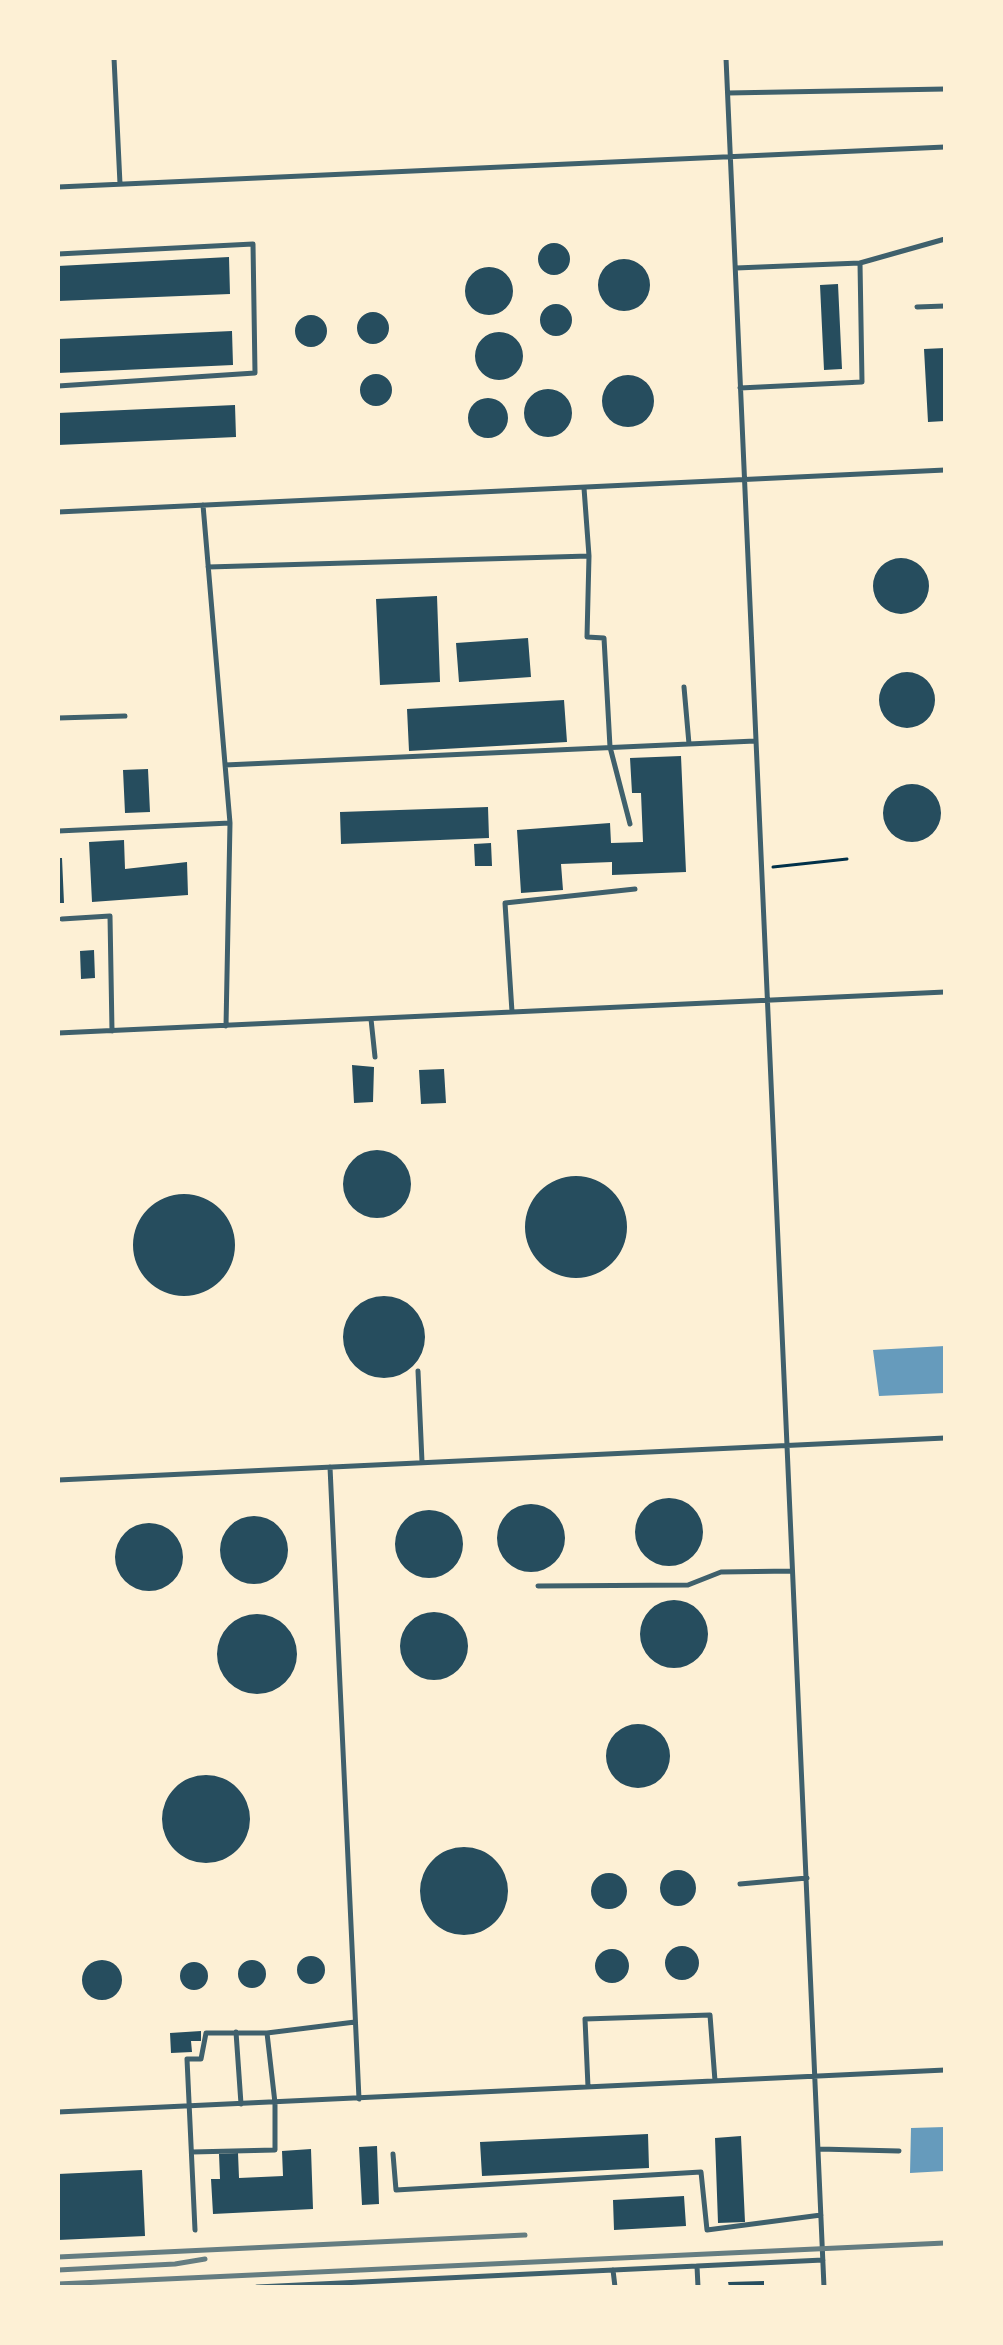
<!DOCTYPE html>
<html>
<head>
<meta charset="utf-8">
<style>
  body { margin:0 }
  #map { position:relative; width:1003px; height:2345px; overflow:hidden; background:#fdf0d5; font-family:"Space Grotesk",sans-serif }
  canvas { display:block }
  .frame { position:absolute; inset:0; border:60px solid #fdf0d5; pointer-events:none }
</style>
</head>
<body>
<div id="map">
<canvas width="1003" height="2345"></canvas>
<div class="frame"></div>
</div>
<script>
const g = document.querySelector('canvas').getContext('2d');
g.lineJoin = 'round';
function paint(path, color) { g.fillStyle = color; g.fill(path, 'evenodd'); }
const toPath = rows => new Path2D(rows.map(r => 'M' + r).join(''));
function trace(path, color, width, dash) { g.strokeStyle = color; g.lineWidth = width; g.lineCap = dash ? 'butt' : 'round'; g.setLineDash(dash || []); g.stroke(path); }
paint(toPath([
  [945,1346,945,1393,879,1396,873,1350],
  [945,2127,945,2171,910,2173,911,2128]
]), '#669bbc');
paint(toPath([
  '538 259a16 16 0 1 1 32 0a16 16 0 1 1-32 0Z',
  [229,257,230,294,58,301,58,266],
  '598 285a26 26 0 1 1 52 0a26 26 0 1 1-52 0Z',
  '465 291a24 24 0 1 1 48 0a24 24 0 1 1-48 0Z',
  [838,284,842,369,824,370,820,285],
  '540 320a16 16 0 1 1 32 0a16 16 0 1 1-32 0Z',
  '357 328a16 16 0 1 1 32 0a16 16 0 1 1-32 0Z',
  '295 331a16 16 0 1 1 32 0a16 16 0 1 1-32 0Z',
  [232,331,233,365,58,373,58,339],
  '475 356a24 24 0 1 1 48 0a24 24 0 1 1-48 0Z',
  [945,348,945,421,928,422,924,349],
  '360 390a16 16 0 1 1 32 0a16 16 0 1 1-32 0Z',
  '602 401a26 26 0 1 1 52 0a26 26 0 1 1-52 0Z',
  '524 413a24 24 0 1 1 48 0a24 24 0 1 1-48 0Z',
  '468 418a20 20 0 1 1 40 0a20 20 0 1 1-40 0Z',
  [235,405,236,437,58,445,58,413],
  '873 586a28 28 0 1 1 56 0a28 28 0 1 1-56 0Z',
  [437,596,440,682,380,685,376,599],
  [528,638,531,677,459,682,456,643],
  '879 700a28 28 0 1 1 56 0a28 28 0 1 1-56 0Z',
  [564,700,567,742,409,751,407,709],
  [681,756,686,872,612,875,612,862,561,864,563,890,521,893,517,830,610,823,611,843,643,842,641,793,632,793,630,758],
  [148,769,150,812,125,813,123,770],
  '883 813a29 29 0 1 1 58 0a29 29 0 1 1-58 0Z',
  [488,807,489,838,341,844,340,812],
  [124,840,125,869,187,862,188,895,92,902,89,842],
  [491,843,492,866,475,866,474,844],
  [58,858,62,858,64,903,58,903],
  [94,950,95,978,81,979,80,951],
  [352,1065,374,1067,373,1102,354,1103],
  [444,1069,446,1103,421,1104,419,1070],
  '343 1184a34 34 0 1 1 68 0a34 34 0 1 1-68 0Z',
  '525 1227a51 51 0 1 1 102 0a51 51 0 1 1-102 0Z',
  '133 1245a51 51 0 1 1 102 0a51 51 0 1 1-102 0Z',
  '343 1337a41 41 0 1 1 82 0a41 41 0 1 1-82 0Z',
  '635 1532a34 34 0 1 1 68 0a34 34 0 1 1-68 0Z',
  '497 1538a34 34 0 1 1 68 0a34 34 0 1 1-68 0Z',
  '395 1544a34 34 0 1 1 68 0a34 34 0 1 1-68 0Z',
  '220 1550a34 34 0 1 1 68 0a34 34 0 1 1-68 0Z',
  '115 1557a34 34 0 1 1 68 0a34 34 0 1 1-68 0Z',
  '640 1634a34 34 0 1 1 68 0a34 34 0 1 1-68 0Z',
  '400 1646a34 34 0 1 1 68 0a34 34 0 1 1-68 0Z',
  '217 1654a40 40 0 1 1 80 0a40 40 0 1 1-80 0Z',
  '606 1756a32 32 0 1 1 64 0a32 32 0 1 1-64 0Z',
  '162 1819a44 44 0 1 1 88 0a44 44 0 1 1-88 0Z',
  '420 1891a44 44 0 1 1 88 0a44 44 0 1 1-88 0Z',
  '660 1888a18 18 0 1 1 36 0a18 18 0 1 1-36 0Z',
  '591 1891a18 18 0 1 1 36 0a18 18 0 1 1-36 0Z',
  '665 1963a17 17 0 1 1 34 0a17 17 0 1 1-34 0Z',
  '595 1966a17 17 0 1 1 34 0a17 17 0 1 1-34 0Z',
  '297 1970a14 14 0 1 1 28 0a14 14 0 1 1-28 0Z',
  '82 1980a20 20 0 1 1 40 0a20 20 0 1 1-40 0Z',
  '238 1974a14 14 0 1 1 28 0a14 14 0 1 1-28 0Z',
  '180 1976a14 14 0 1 1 28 0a14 14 0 1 1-28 0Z',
  [201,2031,201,2041,191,2041,192,2052,171,2053,170,2033],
  [648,2134,649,2168,482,2176,480,2142],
  [741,2136,745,2222,718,2223,715,2138],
  [377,2146,379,2204,362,2205,359,2147],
  [311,2149,313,2209,213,2214,211,2179,220,2179,219,2154,238,2153,239,2178,283,2176,282,2151],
  [142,2170,145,2236,58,2240,58,2174],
  [684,2196,686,2226,614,2230,613,2200],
  [764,2281,764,2287,729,2287,728,2282]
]), '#264d5e');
trace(toPath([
  [773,867,847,859]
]), '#003049', 3);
trace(toPath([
  [114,58,120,184],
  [726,58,824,2287],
  [728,93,945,89],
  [58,187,945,147],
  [58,254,253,244,255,373,58,386],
  [860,263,945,239],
  [736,268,860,263,862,382,740,388],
  [917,307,945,306],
  [58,512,945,470],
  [589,556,587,637,604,638,610,747,630,824],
  [208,567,589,556,584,488],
  [684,687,689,744],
  [58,718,125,716],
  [225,765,755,741],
  [58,831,230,823,203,505],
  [62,919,110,916,112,1031],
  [512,1012,505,903,635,889],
  [371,1019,375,1057],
  [226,1026,230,823],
  [58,1033,945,992],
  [418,1371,422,1462],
  [330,1467,359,2099],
  [58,1480,945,1438],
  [538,1586,688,1585,721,1572,792,1571],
  [740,1884,807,1878],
  [236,2032,241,2104],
  [588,2087,585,2019,710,2015,715,2081],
  [58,2112,945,2070],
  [819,2149,899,2151],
  [192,2152,275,2150,275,2103,267,2033,355,2022],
  [393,2154,396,2190,701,2172,707,2230,821,2215],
  [195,2230,187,2059,201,2059,206,2033,267,2033],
  [697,2266,698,2287],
  [613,2270,615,2287],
  [257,2287,823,2260]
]), '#3f606c', 5);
trace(toPath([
  [58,2257,525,2235],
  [58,2270,175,2264,205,2259],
  [58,2284,945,2243]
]), '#657d81', 5);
</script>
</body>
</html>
